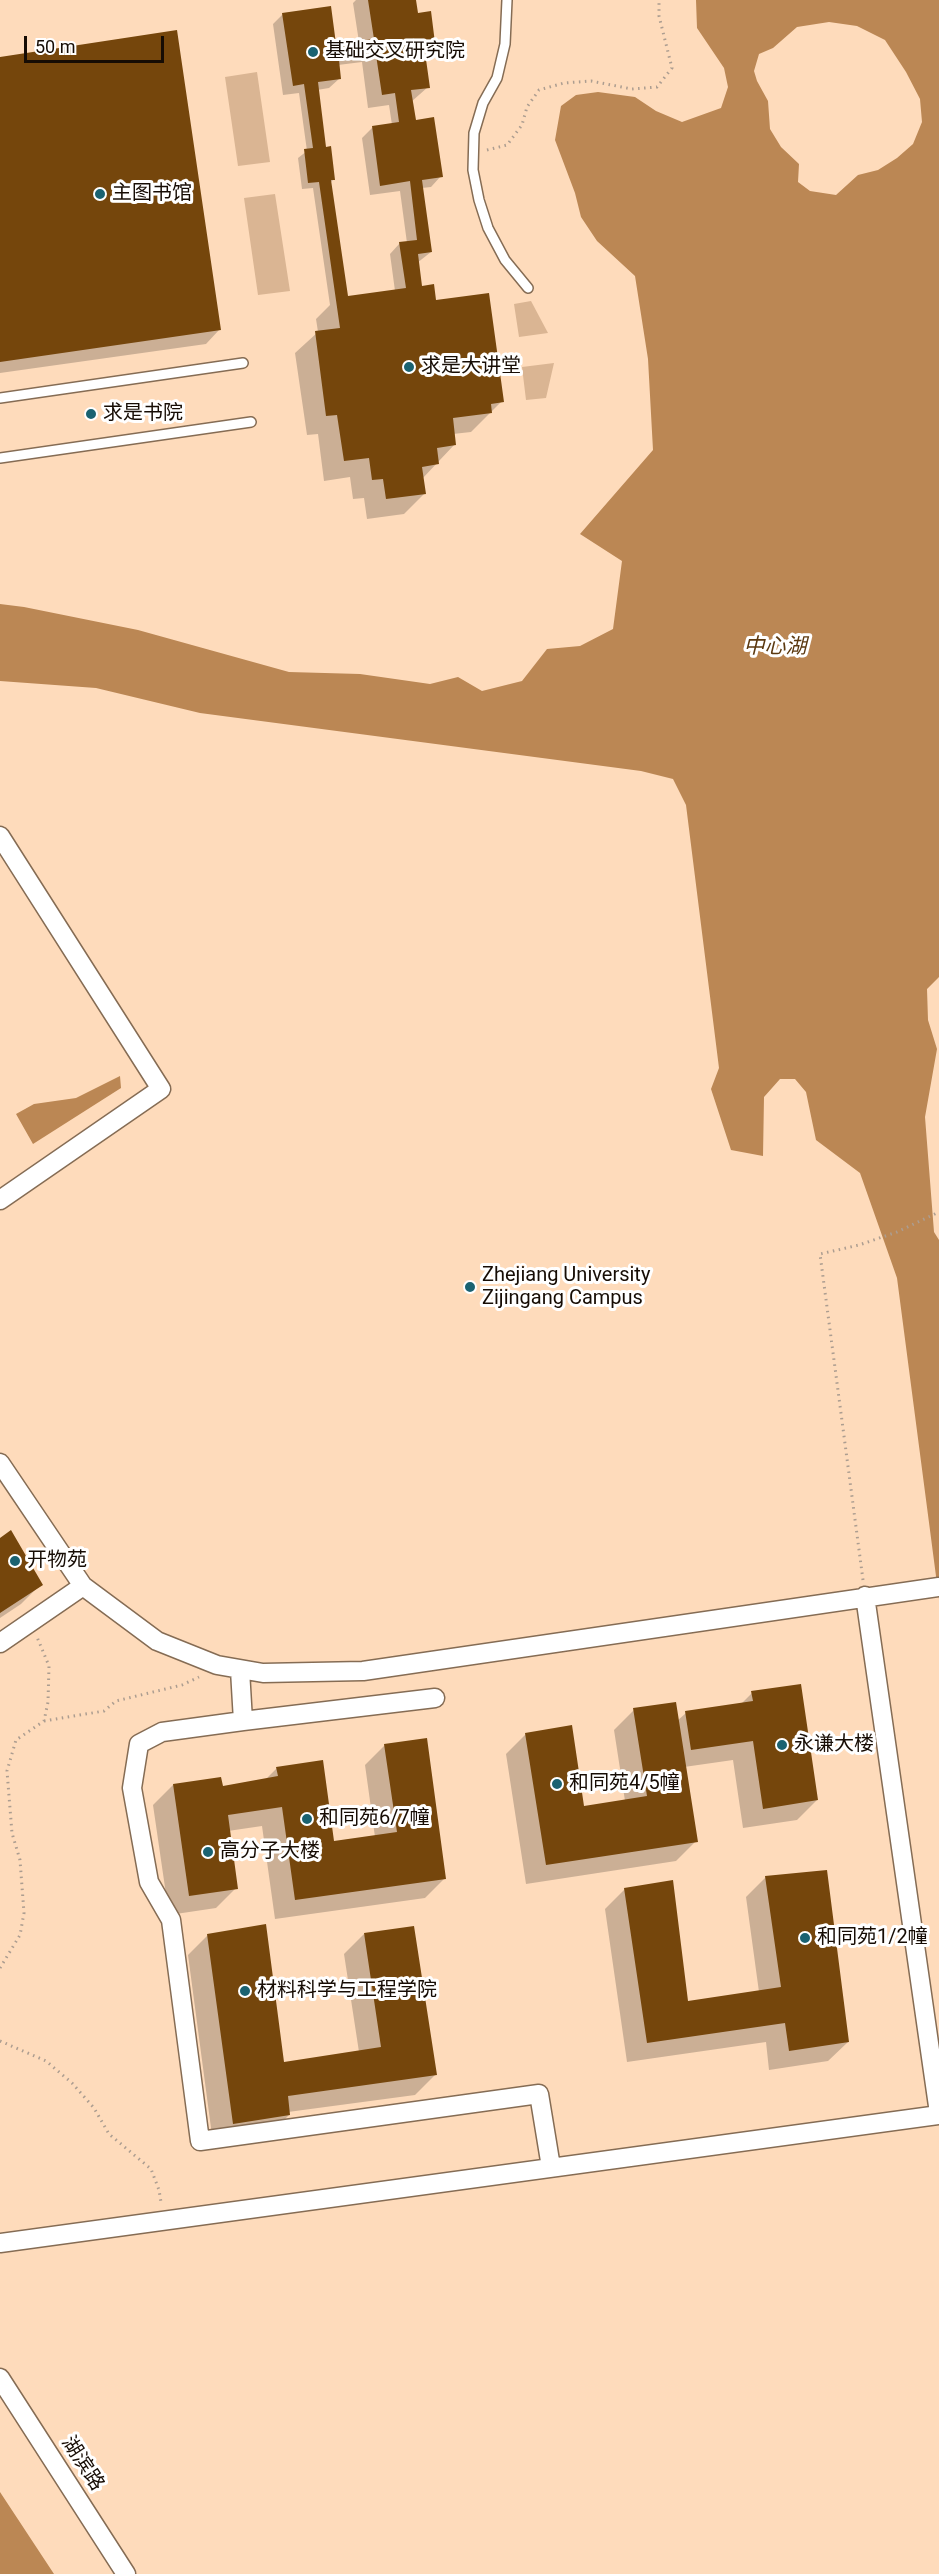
<!DOCTYPE html>
<html>
<head>
<meta charset="utf-8">
<style>
  body { margin:0 }
  #map { position:relative; width:939px; height:2574px; overflow:hidden; background:#fbeada; font-family:Roboto,sans-serif }
  canvas { display:block }
  .scale { position:absolute; left:24px; top:36px; width:140px; height:27px; box-sizing:border-box; border:3px solid #160c04; border-top:0; padding-left:8px; font-size:18px; line-height:21px; white-space:nowrap; color:#160c04; -webkit-text-stroke:4px #fff; paint-order:stroke }
</style>
</head>
<body>
<div id="map">
<canvas width="939" height="2574"></canvas>
<div class="scale">50 m</div>
</div>
<script>
const g = document.querySelector('canvas').getContext('2d');
g.lineJoin = 'round';
function paint(path, color) { g.fillStyle = color; g.fill(path, 'evenodd'); }
const toPath = rows => new Path2D(rows.map(r => 'M' + r).join(''));
function trace(path, color, width, dash) { g.strokeStyle = color; g.lineWidth = width; g.lineCap = dash ? 'butt' : 'round'; g.setLineDash(dash || []); g.stroke(path); }
function label(font, color, halo, rows, align = 'center') {
  g.font = font + ' Roboto,"Noto Sans SC",sans-serif'; g.lineWidth = 6; g.setLineDash([]); g.textBaseline = 'middle'; g.strokeStyle = halo; g.fillStyle = color; for (const [text, x, y, turn = 0] of rows) {
    g.save(); g.translate(x, y); g.rotate((+turn || 0) * Math.PI / 180); g.textAlign = isNaN(turn) ? turn : align; if (halo) g.strokeText(text, 0, 0); g.fillText(text, 0, 0); g.restore();
  }
}
paint(toPath([
  [0,0,939,0,939,2574,0,2574]
]), '#fedbbb');
paint(toPath([
  [257,72,270,162,238,166,225,77],
  [275,194,290,291,258,295,244,198],
  [531,301,548,333,519,337,514,304],
  [554,363,546,398,526,400,522,367]
]), '#dab593');
paint(toPath([
  [696,0,939,0,939,977,927,989,928,1020,937,1049,925,1117,934,1232,939,1240,939,1599,897,1278,860,1173,816,1140,806,1092,795,1079,780,1079,764,1097,763,1156,731,1150,711,1089,719,1068,686,805,673,779,641,771,200,713,96,688,0,681,0,604,24,607,138,630,289,672,360,674,430,684,458,677,482,691,522,681,547,649,580,646,613,629,622,561,580,534,653,450,648,359,635,276,597,241,581,217,575,193,555,140,561,106,576,95,598,92,635,97,656,111,682,122,721,108,728,87,724,68,697,28],
  [829,22,857,26,885,40,906,72,920,99,922,122,913,144,897,158,878,170,858,175,836,195,810,191,798,182,799,164,781,147,770,129,768,101,757,81,754,71,759,54,773,48,797,27],
  [120,1076,121,1088,33,1144,16,1114,34,1104,76,1098],
  [0,2492,54,2574,0,2574]
]), '#bb8754');
paint(toPath([
  [356,0,415,0,417,14,434,42,423,53,428,87,411,102,414,119,441,176,431,187,422,188,431,252,417,263,420,287,435,302,502,401,471,432,453,434,455,444,422,479,424,494,404,514,367,519,364,498,353,499,350,477,324,481,318,434,307,435,295,353,318,332,316,319,330,305,313,188,302,189,298,158,307,151,299,93,283,95,273,24,283,14,335,46,359,42,353,3],
  [362,62,368,108,389,105,392,125,372,128,362,138,370,195,400,191,407,243,400,243,390,254,395,291,347,297,330,183,334,179,325,148,317,90,329,88,340,78,338,65],
  [0,59,219,330,206,344,0,373],
  [0,1539,41,1584,21,1604,0,1618],
  [752,1693,817,1800,797,1820,743,1828,733,1760,684,1767,696,1841,676,1861,526,1884,506,1754,526,1734,583,1808,625,1801,614,1730,634,1710,677,1721,686,1713,740,1705],
  [385,1745,445,1878,425,1898,275,1919,262,1826,228,1831,236,1888,216,1908,169,1915,153,1805,173,1785,222,1787,265,1780,277,1768,333,1842,375,1837,365,1765],
  [766,1877,848,2042,828,2061,769,2070,766,2042,627,2062,605,1909,625,1889,687,2003,759,1992,746,1897],
  [364,1934,435,2075,415,2095,288,2112,289,2115,269,2135,213,2143,188,1955,208,1935,283,2064,359,2052,344,1954]
]), '#0003');
paint(toPath([
  [368,0,416,0,418,13,431,11,435,43,424,45,430,88,411,90,416,120,434,117,443,177,422,180,432,252,418,254,422,286,434,284,436,300,489,293,504,402,491,404,492,413,453,418,456,445,437,448,439,464,422,467,426,494,386,499,383,479,372,480,369,458,344,461,337,415,326,416,315,331,340,328,319,182,308,183,304,149,313,148,304,84,293,86,282,13,331,6,336,44,374,39],
  [376,55,382,95,395,93,399,122,372,126,380,186,410,181,417,240,399,242,406,288,348,296,331,180,335,180,331,146,326,147,318,82,341,79,339,60],
  [177,30,221,330,0,362,0,57],
  [11,1530,43,1585,0,1613,0,1538],
  [801,1684,818,1800,763,1809,753,1741,691,1750,685,1711,753,1701,751,1691],
  [676,1702,698,1842,546,1865,525,1733,572,1725,584,1806,647,1796,633,1708],
  [427,1738,446,1879,295,1900,282,1807,228,1815,238,1889,189,1896,173,1784,221,1777,223,1786,278,1776,276,1767,323,1760,334,1841,397,1832,384,1744],
  [827,1870,849,2042,789,2051,785,2023,647,2043,624,1888,673,1880,688,2001,781,1987,765,1876],
  [266,1924,284,2062,381,2047,364,1933,414,1926,437,2075,288,2096,290,2115,233,2124,207,1934]
]), '#75460c');
const lane = toPath([
  [507,0,505,44,497,78,483,103,474,133,473,170,479,200,488,228,505,260,528,288],
  [0,398,243,363],
  [0,458,251,422]
]);
const street = toPath([
  [0,836,161,1089,0,1200],
  [0,1463,83,1586,157,1641,217,1665,263,1673,363,1671,939,1587],
  [865,1596,939,2113],
  [0,1643,83,1586],
  [240,1670,243,1721,162,1732,139,1744,132,1788,149,1882,171,1920,200,2141,539,2094,551,2167],
  [243,1721,435,1698],
  [0,2243,939,2115],
  [0,2378,126,2574]
]);
trace(lane, '#856c54', 12);
trace(street, '#856c54', 21);
trace(toPath([
  [487,150,507,145,522,125,527,107,539,90,564,83,591,81,632,89,657,87,672,68,659,16,659,0],
  [863,1580,820,1254,859,1245,897,1232,939,1212],
  [44,1721,104,1711,116,1701,182,1685,199,1677],
  [0,1968,20,1935,24,1913,20,1860,12,1833,7,1771,16,1740,44,1721,48,1702,49,1666,37,1637],
  [0,2041,46,2061,72,2083,94,2108,109,2134,151,2169,159,2190,161,2202]
]), '#ac9d90', 3, [1.5, 4.5]);
trace(lane, '#fff', 9);
trace(street, '#fff', 18);
for (const [x, y, r, color] of [
  [313,52,6,"#1a6271"],
  [100,194,6,"#1a6271"],
  [409,367,6,"#1a6271"],
  [91,414,6,"#1a6271"],
  [470,1287,6,"#1a6271"],
  [15,1561,6,"#1a6271"],
  [782,1745,6,"#1a6271"],
  [557,1784,6,"#1a6271"],
  [307,1819,6,"#1a6271"],
  [208,1852,6,"#1a6271"],
  [805,1938,6,"#1a6271"],
  [245,1991,6,"#1a6271"]
]) { const dot = new Path2D(); dot.arc(x, y, r, 0, 2 * Math.PI); g.fillStyle = color; g.fill(dot); trace(dot, '#fff', 2); }
label('20px', '#160c04', '#fff', [
  ["基础交叉研究院",325,52],
  ["主图书馆",112,194],
  ["求是大讲堂",421,367],
  ["求是书院",103,414],
  ["Zhejiang University",482,1276],
  ["Zijingang Campus",482,1299],
  ["开物苑",27,1561],
  ["永谦大楼",794,1745],
  ["和同苑4/5幢",569,1784],
  ["和同苑6/7幢",319,1819],
  ["高分子大楼",220,1852],
  ["和同苑1/2幢",817,1938],
  ["材料科学与工程学院",257,1991]
], 'left');
label('20px', '#160c04', '#fff', [
  ["湖滨路",82,2464,57]
]);
label('italic 21px', '#5b380f', '#fff', [
  ["中心湖",775,648]
]);
</script>
</body>
</html>
